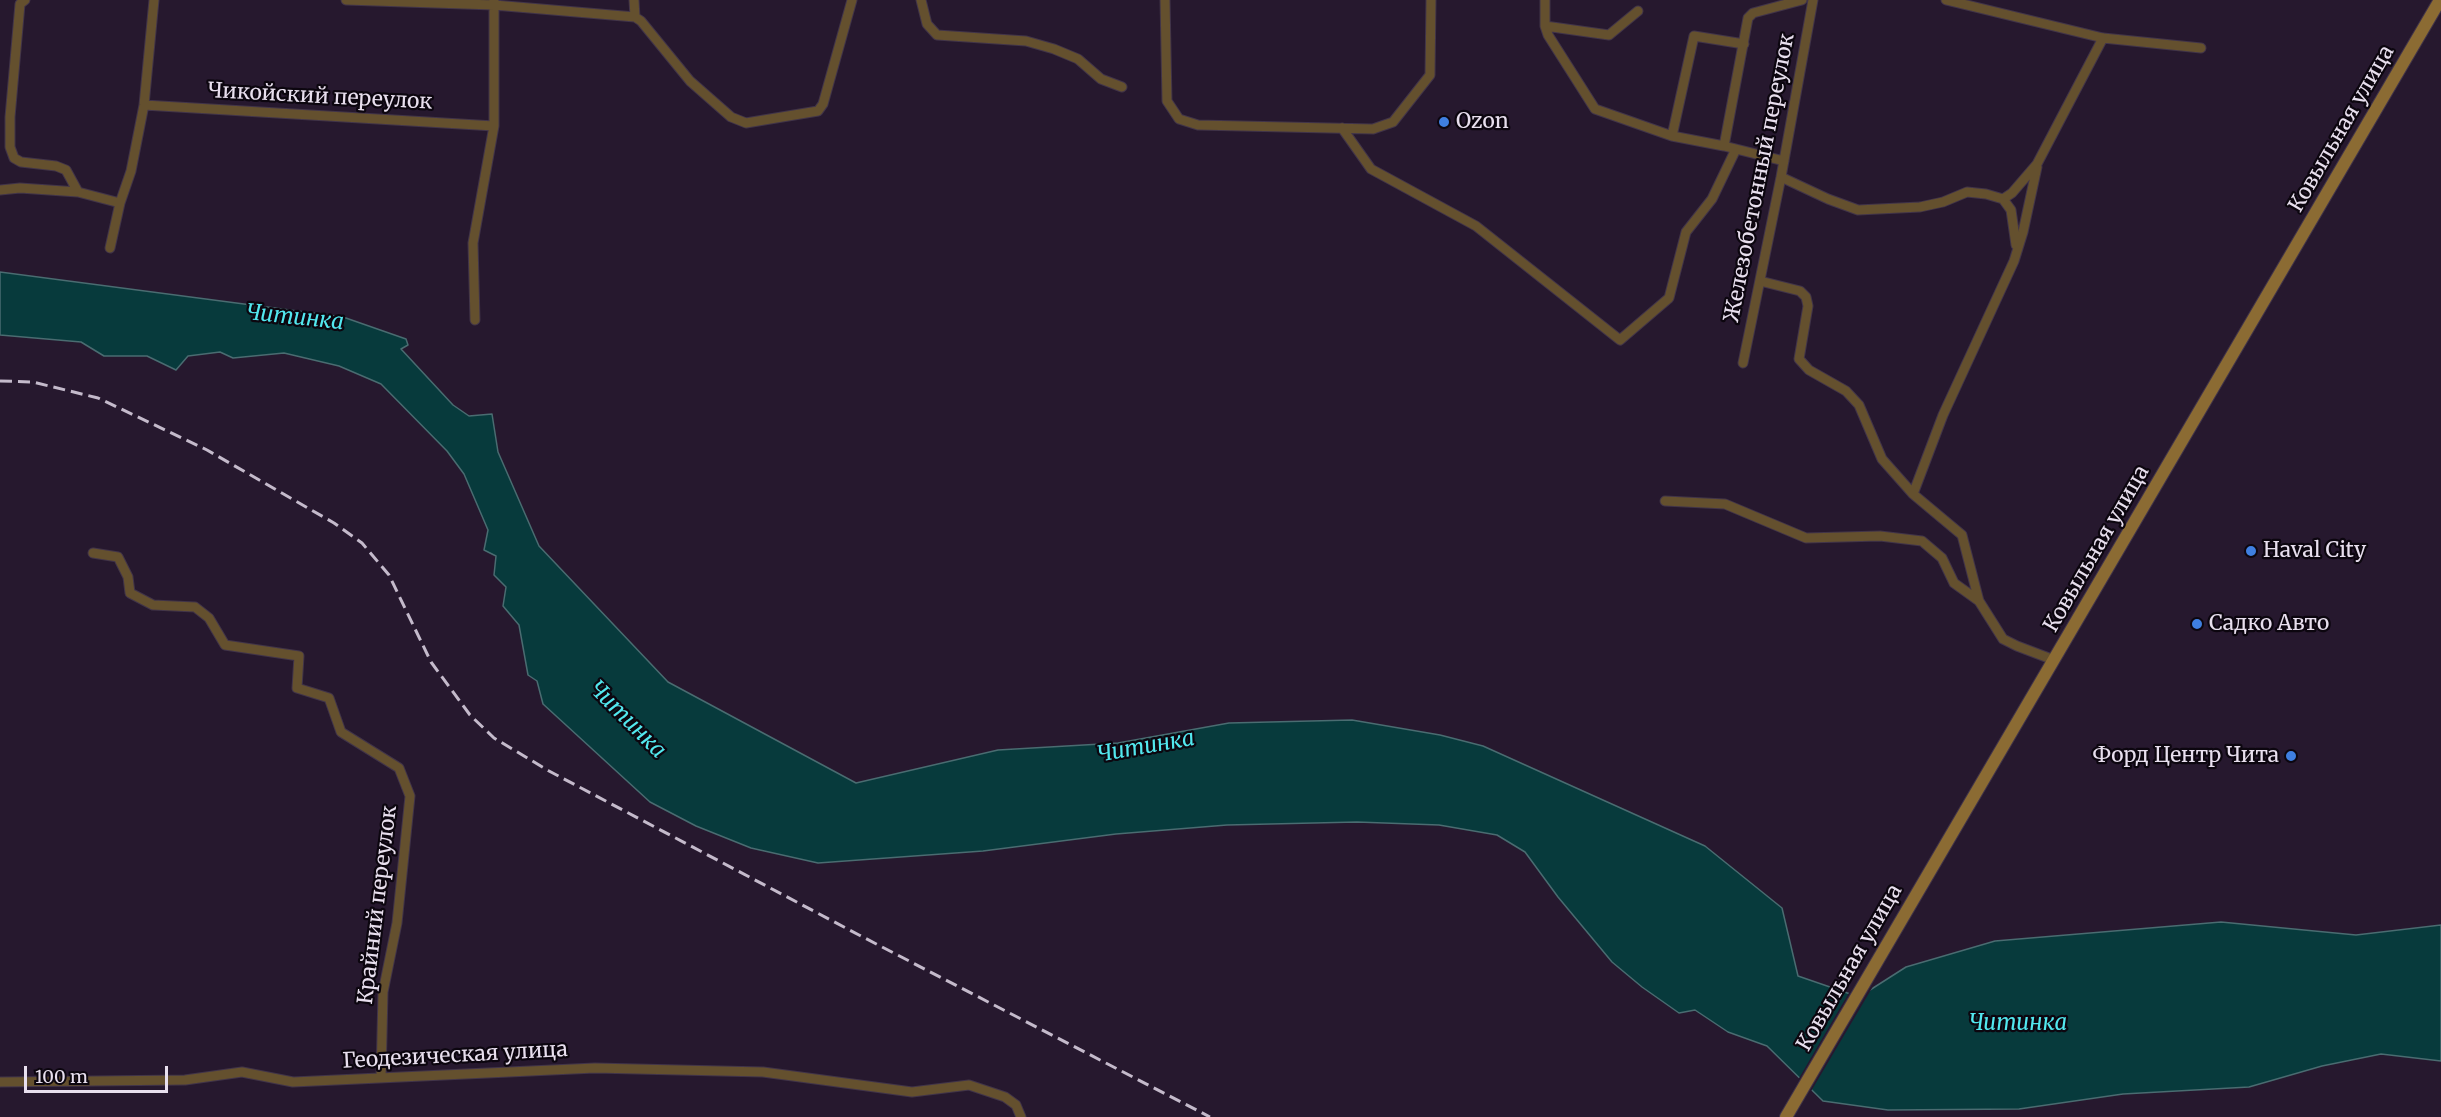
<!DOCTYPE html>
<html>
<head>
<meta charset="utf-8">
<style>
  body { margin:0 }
  #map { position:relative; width:2441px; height:1117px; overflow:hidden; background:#26182e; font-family:Merriweather,serif }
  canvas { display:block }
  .scale { position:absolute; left:24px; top:1066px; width:144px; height:27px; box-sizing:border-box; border:3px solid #e8dfee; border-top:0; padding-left:8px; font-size:18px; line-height:21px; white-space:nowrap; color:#e8dfee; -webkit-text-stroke:4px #0c060f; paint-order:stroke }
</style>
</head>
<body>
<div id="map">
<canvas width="2441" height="1117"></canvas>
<div class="scale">100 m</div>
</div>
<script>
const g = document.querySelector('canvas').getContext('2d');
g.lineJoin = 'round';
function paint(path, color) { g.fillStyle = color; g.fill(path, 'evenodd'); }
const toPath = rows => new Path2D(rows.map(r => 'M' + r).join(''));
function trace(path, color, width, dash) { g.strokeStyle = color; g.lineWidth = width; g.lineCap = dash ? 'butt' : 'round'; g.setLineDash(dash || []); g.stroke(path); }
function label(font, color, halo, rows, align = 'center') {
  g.font = font + ' Merriweather,serif'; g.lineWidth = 4.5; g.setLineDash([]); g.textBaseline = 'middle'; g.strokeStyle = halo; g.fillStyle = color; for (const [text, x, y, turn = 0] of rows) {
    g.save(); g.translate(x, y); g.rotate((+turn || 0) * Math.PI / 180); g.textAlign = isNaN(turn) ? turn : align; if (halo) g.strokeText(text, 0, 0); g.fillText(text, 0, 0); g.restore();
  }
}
const water = toPath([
  [0,272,343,317,406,339,408,345,401,349,453,405,469,416,492,414,498,452,539,546,668,682,856,783,998,750,1118,743,1229,723,1352,720,1440,735,1483,746,1705,846,1782,908,1798,976,1859,997,1906,967,1995,941,2221,922,2356,935,2441,925,2441,1061,2381,1054,2322,1066,2249,1087,2123,1094,2019,1109,1888,1110,1823,1101,1767,1046,1728,1032,1695,1010,1679,1013,1642,987,1612,962,1558,897,1525,852,1497,835,1439,825,1357,822,1227,825,1116,834,983,851,818,863,751,848,696,826,650,802,543,704,537,681,528,675,519,625,503,606,506,587,494,575,496,556,484,550,488,530,464,474,447,451,381,384,339,366,284,353,233,358,220,352,188,356,176,370,147,356,104,356,81,342,0,335,0,272]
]);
paint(water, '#073a3c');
trace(water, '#4a6c71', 1.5);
paint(toPath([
  [1875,983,1810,1093,1798,1080,1850,991,1858,993]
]), '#26182e');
const street = toPath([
  [25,0,20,4,10,117,10,147,14,158,21,162,56,166,66,170,78,192],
  [346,0,494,5,635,17,641,21,690,81,731,117,746,123,818,111,823,104,852,0],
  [634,0,635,17],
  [921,0,927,24,937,35,1026,41,1054,49,1078,59,1101,79,1122,87],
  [1165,0,1167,101,1179,119,1198,125,1373,129,1393,122,1430,75,1431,0],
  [1545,0,1545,26,1548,35,1595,109,1672,136,1724,146,1784,161],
  [1946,0,2103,38,2201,48],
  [1545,26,1609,35,1638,11],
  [144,105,494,126],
  [1342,128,1371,169,1476,226,1620,340,1669,298,1686,232,1712,199,1736,149],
  [1672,136,1694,36,1744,44],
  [1724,146,1748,18,1753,13,1802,0],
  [1781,177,1828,199,1858,210,1920,207,1943,202,1967,192,1986,194,2003,199,2012,193,2037,164,2103,38],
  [0,190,20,188,78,192,120,203],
  [2003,199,2011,210,2016,245],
  [110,248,120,203,131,171,144,105,154,0],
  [1760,281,1800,291,1806,297,1808,306,1799,359,1809,370,1846,391,1859,405,1882,459,1913,494,1962,535,1979,601,2003,639,2017,646,2054,660],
  [475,320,473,243,494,126,494,0],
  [1743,363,1781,177,1813,0],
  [1913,494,1943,415,2014,261,2023,232,2037,167],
  [1665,501,1725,504,1806,538,1880,536,1922,541,1942,558,1954,583,1979,601],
  [93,553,118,557,128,577,130,593,153,605,195,607,209,618,225,645,299,656,297,688,329,698,341,732,399,768,410,796,397,923,383,992,381,1078],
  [0,1082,185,1080,242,1072,293,1082,595,1068,763,1072,912,1092,969,1085,1005,1097,1016,1105,1021,1117]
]);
const secondary = toPath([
  [1786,1117,2440,0]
]);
trace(street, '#413449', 11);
trace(secondary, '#413449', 14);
trace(street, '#64502e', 9);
trace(secondary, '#8b6b33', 12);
trace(toPath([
  [0,381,33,382,98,398,207,450,334,523,362,543,389,575,431,662,470,715,494,738,549,771,859,935,1210,1117]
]), '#c4bacb', 3, [12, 6]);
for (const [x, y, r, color] of [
  [1444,122,6,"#3f7fe0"],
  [2251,551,6,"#3f7fe0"],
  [2197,624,6,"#3f7fe0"],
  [2291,756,6,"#3f7fe0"]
]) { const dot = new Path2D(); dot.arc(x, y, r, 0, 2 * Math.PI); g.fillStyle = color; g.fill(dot); trace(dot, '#0c060f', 2); }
label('21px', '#e8dfee', '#0c060f', [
  ["Чикойский переулок",320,97,3],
  ["Ковыльная улица",2342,129,-60],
  ["Железобетонный переулок",1760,178,-79],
  ["Ковыльная улица",2097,549,-60],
  ["Крайний переулок",378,905,-83],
  ["Ковыльная улица",1850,968,-60],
  ["Геодезическая улица",455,1056,-3]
]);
label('21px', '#e8dfee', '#0c060f', [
  ["Ozon",1456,122],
  ["Haval Сity",2263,551],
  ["Садко Авто",2209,624],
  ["Форд Центр Чита",2279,756,"right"]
], 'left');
label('italic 22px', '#52e7ee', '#0c060f', [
  ["Читинка",295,318,6],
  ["Читинка",627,720,45],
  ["Читинка",1146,747,-10],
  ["Читинка",2018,1024]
]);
</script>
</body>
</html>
